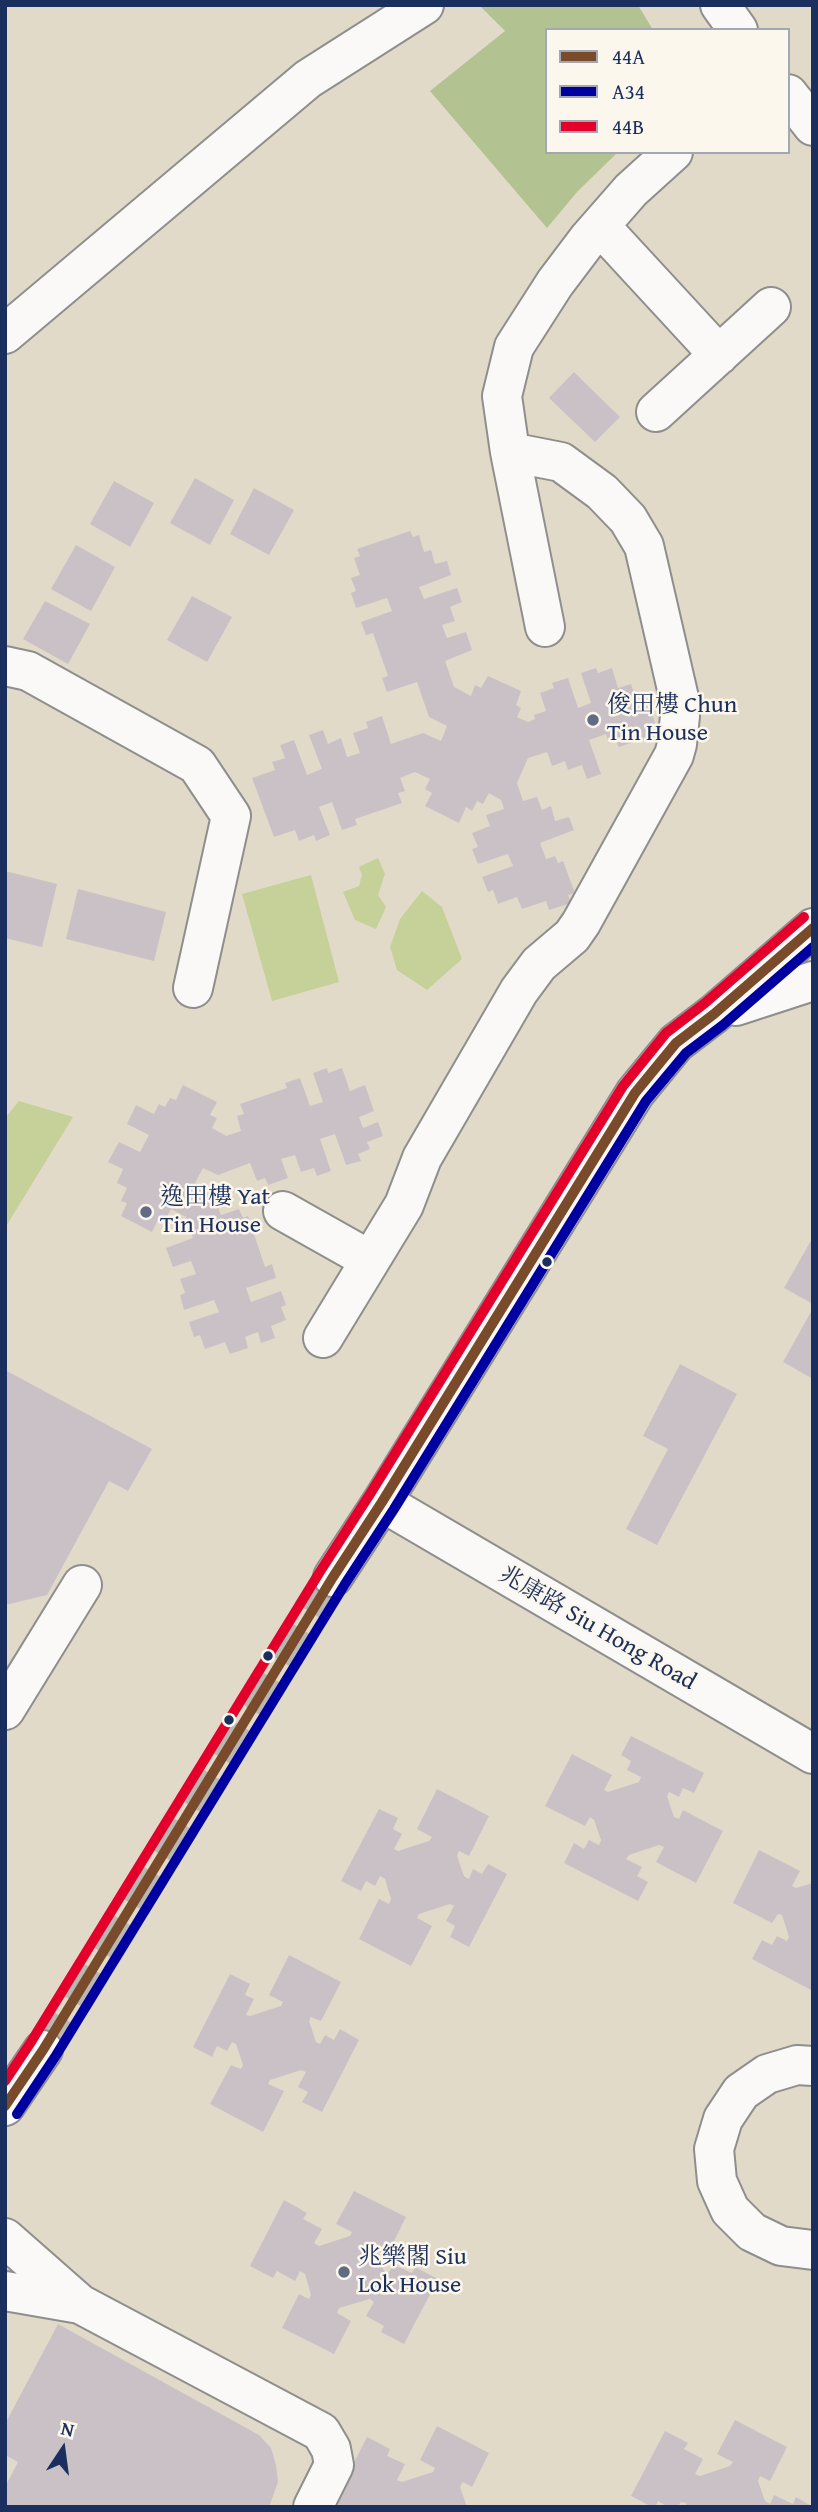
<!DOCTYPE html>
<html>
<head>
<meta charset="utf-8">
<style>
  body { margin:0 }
  #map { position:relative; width:818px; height:2512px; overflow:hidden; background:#e2dac8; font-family:"Gentium Book Plus",serif }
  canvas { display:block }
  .frame { position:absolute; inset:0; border:7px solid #1b2f5e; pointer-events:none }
  .legend { position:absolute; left:545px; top:28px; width:245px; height:126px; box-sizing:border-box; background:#fbf7ec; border:2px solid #a1a7b3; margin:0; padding:9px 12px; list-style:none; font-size:21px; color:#1b2f5e }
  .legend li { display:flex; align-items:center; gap:14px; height:35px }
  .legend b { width:35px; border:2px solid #a1a7b3 }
  .north { position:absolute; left:28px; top:2414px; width:70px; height:70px; -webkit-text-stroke:5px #fbf7ec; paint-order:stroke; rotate:13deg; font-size:19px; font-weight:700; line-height:28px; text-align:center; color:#1b2f5e }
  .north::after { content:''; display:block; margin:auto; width:24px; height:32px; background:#1b2f5e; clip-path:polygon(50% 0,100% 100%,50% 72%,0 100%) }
</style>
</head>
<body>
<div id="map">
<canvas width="818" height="2512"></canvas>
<div class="frame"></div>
<ul class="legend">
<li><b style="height:9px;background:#7a4b2a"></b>44A</li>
<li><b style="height:9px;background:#0000a0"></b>A34</li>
<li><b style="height:9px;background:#e4002b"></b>44B</li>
</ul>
<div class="north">N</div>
</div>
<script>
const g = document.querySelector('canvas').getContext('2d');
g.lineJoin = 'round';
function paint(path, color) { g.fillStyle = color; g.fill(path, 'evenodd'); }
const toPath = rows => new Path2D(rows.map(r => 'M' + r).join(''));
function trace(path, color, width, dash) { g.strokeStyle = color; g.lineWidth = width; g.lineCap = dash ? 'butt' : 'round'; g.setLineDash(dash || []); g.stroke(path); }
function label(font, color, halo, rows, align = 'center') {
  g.font = font + ' "Gentium Book Plus","Noto Serif TC",serif'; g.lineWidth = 5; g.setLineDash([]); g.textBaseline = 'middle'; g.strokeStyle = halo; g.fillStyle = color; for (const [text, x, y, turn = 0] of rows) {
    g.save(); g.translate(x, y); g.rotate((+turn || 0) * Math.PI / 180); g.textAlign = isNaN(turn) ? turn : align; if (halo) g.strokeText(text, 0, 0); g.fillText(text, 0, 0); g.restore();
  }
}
paint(toPath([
  [378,858,385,874,378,895,386,907,376,929,355,920,343,892,359,886,362,875,359,867],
  [311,875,339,982,272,1001,242,894],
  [422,891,442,907,462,959,427,990,397,970,390,947,400,919],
  [19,1101,73,1117,5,1228,5,1118]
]), '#c5d198');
paint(toPath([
  [479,5,638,5,653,30,547,30,547,152,618,152,577,192,547,228,430,91,505,31]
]), '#b2c290');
paint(toPath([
  [574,372,620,417,595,442,549,398],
  [195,478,234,500,210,545,170,523],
  [114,481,154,503,130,547,90,524],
  [254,488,294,510,269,555,230,534],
  [410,531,413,537,419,535,424,552,431,550,435,564,447,561,451,575,419,587,424,599,457,588,462,602,450,607,455,621,442,625,447,638,466,632,472,650,445,661,454,687,471,696,475,685,481,688,488,676,521,691,516,705,521,708,517,717,528,722,535,719,534,715,546,711,540,693,554,688,552,683,568,678,578,708,591,703,581,673,596,668,598,673,612,668,618,688,631,684,639,708,649,704,656,726,648,728,651,736,619,747,616,741,609,743,606,734,589,740,601,774,587,779,582,765,568,770,565,761,552,766,547,752,528,758,517,783,523,801,537,797,542,810,551,806,555,821,569,817,574,830,540,843,546,859,555,856,558,863,563,861,575,893,568,895,571,903,549,910,546,901,522,909,517,897,498,904,493,890,488,892,482,877,513,866,508,854,478,864,472,849,478,847,472,833,490,826,486,815,504,809,501,800,489,793,483,804,477,801,472,811,466,807,459,823,425,806,432,793,425,789,430,779,415,772,400,778,405,791,398,793,402,803,355,819,357,825,342,830,332,802,319,807,330,835,316,841,314,835,299,841,295,830,274,837,252,778,275,770,272,762,285,758,280,745,294,740,307,775,322,769,309,735,323,730,328,744,341,738,347,757,360,753,353,733,368,728,366,722,382,716,391,744,423,733,441,741,447,726,429,717,417,682,387,692,382,678,388,676,373,633,366,635,361,622,392,611,387,598,356,608,351,593,356,591,351,578,360,575,354,558,360,556,357,549],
  [76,545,115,567,91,611,51,589],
  [192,596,232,617,207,662,167,640],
  [45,601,90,624,68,664,23,639],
  [5,871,57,884,42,947,5,938],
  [78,889,166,912,154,961,66,939],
  [327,1068,328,1073,342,1068,350,1091,365,1085,374,1111,359,1117,363,1128,378,1122,383,1136,367,1142,370,1149,358,1154,361,1161,346,1165,335,1134,320,1139,331,1171,317,1176,314,1168,301,1172,295,1155,281,1159,288,1178,268,1185,265,1178,257,1181,250,1163,218,1175,203,1168,195,1183,212,1192,221,1215,239,1209,243,1218,248,1216,265,1267,272,1264,276,1278,246,1288,251,1302,281,1291,286,1305,281,1307,286,1320,271,1326,275,1338,261,1343,258,1332,245,1337,248,1348,230,1354,225,1342,205,1349,200,1335,194,1337,189,1322,219,1312,214,1300,184,1310,180,1295,185,1293,180,1279,196,1274,191,1261,173,1267,166,1248,193,1238,186,1217,171,1209,165,1221,159,1218,152,1232,121,1216,127,1203,121,1201,127,1188,117,1183,123,1169,108,1162,119,1142,140,1152,149,1135,127,1124,136,1105,154,1114,159,1104,165,1107,170,1098,176,1100,183,1085,217,1102,210,1115,217,1118,212,1128,226,1136,241,1131,237,1116,244,1114,240,1104,287,1088,285,1083,300,1078,310,1106,323,1102,313,1073],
  [813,1237,813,1304,784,1288],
  [813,1308,813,1379,783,1362],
  [680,1364,737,1394,657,1545,626,1529,668,1449,643,1436],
  [5,1370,152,1449,128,1491,109,1481,47,1595,5,1605],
  [631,1736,704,1773,694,1793,683,1788,679,1797,669,1792,667,1796,674,1817,679,1819,683,1810,723,1831,696,1883,656,1862,664,1847,659,1845,629,1855,626,1859,642,1867,637,1876,648,1882,638,1901,564,1863,574,1843,584,1849,589,1840,599,1845,601,1840,594,1820,590,1817,585,1826,545,1806,572,1754,612,1775,604,1790,608,1792,639,1782,641,1777,627,1770,631,1761,621,1755],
  [437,1789,489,1816,469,1856,459,1851,457,1856,464,1876,469,1879,473,1869,482,1874,488,1864,507,1874,469,1947,450,1937,455,1926,446,1921,454,1906,450,1904,419,1914,417,1918,432,1926,411,1966,359,1939,379,1899,389,1904,391,1899,385,1879,380,1876,375,1886,366,1881,361,1891,341,1881,379,1809,398,1818,393,1829,402,1834,394,1849,398,1851,429,1841,432,1837,417,1829],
  [759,1850,800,1871,792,1886,796,1888,813,1883,813,1991,752,1959,762,1940,772,1945,777,1936,787,1941,789,1937,782,1915,778,1914,772,1923,733,1903],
  [289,1955,341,1982,321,2021,311,2017,309,2021,316,2042,320,2044,325,2035,334,2040,340,2029,359,2040,322,2112,302,2102,308,2092,298,2087,306,2072,301,2070,270,2080,268,2084,284,2091,263,2132,210,2104,231,2065,241,2069,243,2065,236,2044,232,2042,227,2051,217,2046,212,2057,193,2047,230,1974,250,1984,245,1995,254,1999,246,2015,250,2016,281,2006,283,2002,269,1995],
  [354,2191,406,2217,389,2251,380,2246,377,2251,384,2271,388,2273,394,2265,412,2273,415,2267,438,2279,404,2344,381,2332,384,2326,366,2316,374,2302,370,2299,339,2308,337,2313,351,2321,334,2354,282,2328,299,2294,309,2299,311,2295,305,2274,300,2271,295,2281,277,2271,273,2278,250,2266,284,2200,307,2213,303,2219,322,2229,314,2243,319,2246,350,2236,352,2232,336,2224],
  [58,2324,259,2435,271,2448,276,2465,278,2482,269,2507,5,2507,5,2487,18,2462,5,2455,5,2424],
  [735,2420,787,2447,770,2481,760,2476,758,2481,765,2501,770,2504,774,2495,793,2504,796,2497,813,2507,687,2507,686,2503,681,2502,678,2507,668,2507,658,2501,655,2507,652,2507,631,2496,665,2431,688,2443,684,2449,703,2459,695,2474,700,2476,730,2466,733,2462,717,2454],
  [437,2426,489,2453,472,2487,463,2482,460,2487,467,2507,342,2507,334,2502,367,2437,390,2449,387,2456,405,2464,397,2480,402,2482,433,2472,435,2468,420,2460]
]), '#cac1c7');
trace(toPath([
  [43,2050,333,1577]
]), '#bab8b3', 38, [38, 19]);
const minor = toPath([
  [720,5,738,30],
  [788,94,813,126],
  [600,226,719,355],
  [5,334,308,79,424,5],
  [656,412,771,307],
  [510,452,545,627],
  [5,666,28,671,197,765,231,816,193,988],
  [736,1006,813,981],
  [283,1211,370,1260],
  [323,1338,404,1205,422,1158,519,991,539,964,572,936,581,923,674,755,677,744,680,716,679,698,644,546,628,519,602,492,561,462,510,452,502,396,514,347,555,283,589,238,631,190,673,152],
  [382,1502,813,1754],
  [333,1577,382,1502,635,1093,676,1043,714,1014,813,928],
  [5,1710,82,1585],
  [813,2066,797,2065,767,2074,741,2092,723,2119,714,2149,717,2181,730,2210,752,2232,781,2246,813,2250],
  [5,2106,43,2050],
  [5,2238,80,2304,321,2432,331,2449,334,2465,313,2507],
  [5,2291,80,2304]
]);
trace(minor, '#8e8e8d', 42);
trace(minor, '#fbf9f7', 38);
trace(toPath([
  [5,2106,43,2050,333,1577,382,1502,635,1093,676,1043,714,1014,813,928]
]), '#7a4b2a', 10);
trace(toPath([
  [17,2114,55,2057,345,1584,394,1509,646,1101,686,1053,723,1025,813,947]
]), '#0000a0', 10);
trace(toPath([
  [5,2081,31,2042,321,1570,370,1494,623,1086,666,1033,705,1003,804,917]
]), '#e4002b', 10);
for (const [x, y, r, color] of [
  [593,720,7,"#616b83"],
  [146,1212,7,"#616b83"],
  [547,1262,6,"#1b2f5e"],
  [268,1656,6,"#1b2f5e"],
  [229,1720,6,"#1b2f5e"],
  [344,2272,7,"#616b83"]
]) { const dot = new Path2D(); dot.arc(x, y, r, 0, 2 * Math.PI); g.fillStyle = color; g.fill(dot); trace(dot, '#fbf7ec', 2.5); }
label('24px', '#1b2f5e', '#fbf7ec', [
  ["俊田樓 Chun",607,706],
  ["Tin House",607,734],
  ["逸田樓 Yat",160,1198],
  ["Tin House",160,1226],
  ["兆樂閣 Siu",358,2258],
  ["Lok House",358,2286]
], 'left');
label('24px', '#1b2f5e', '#fbf7ec', [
  ["兆康路 Siu Hong Road",597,1629,30]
]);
</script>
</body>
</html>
